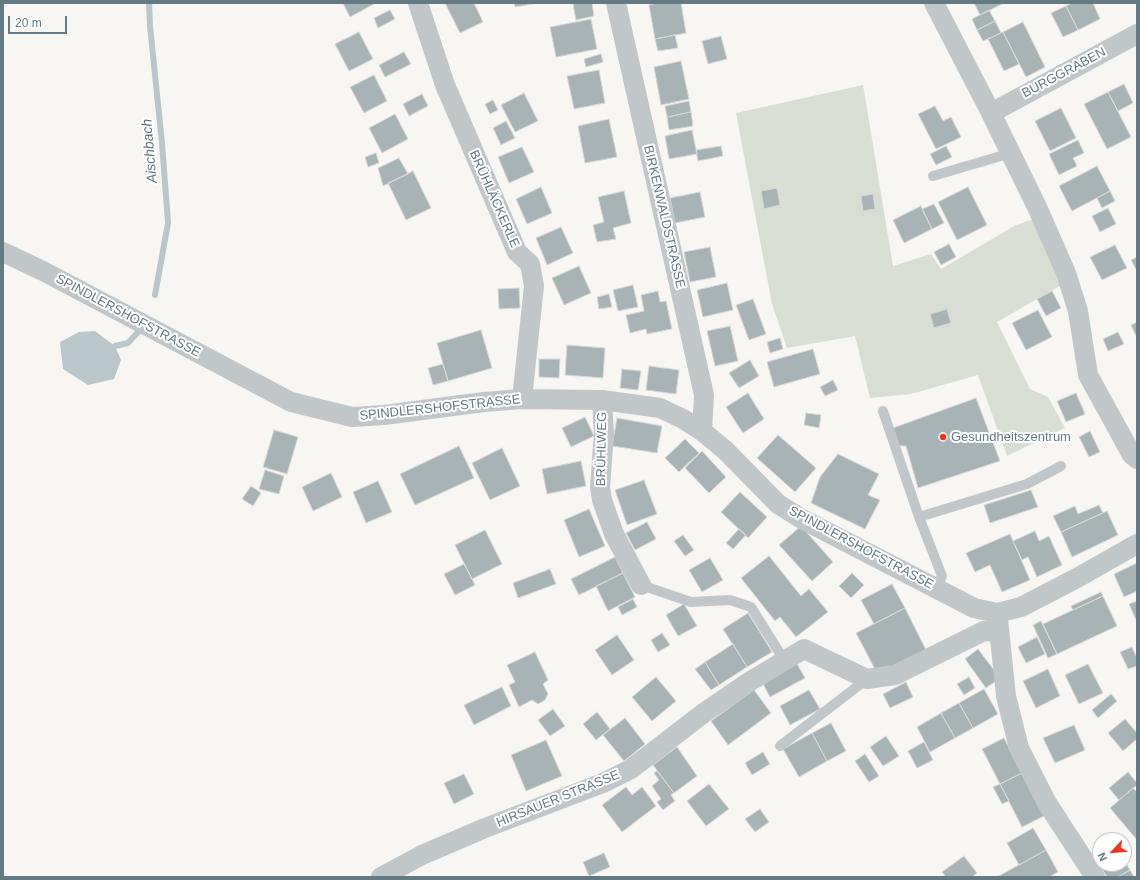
<!DOCTYPE html>
<html>
<head>
<meta charset="utf-8">
<style>
  body { margin:0 }
  #map { position:relative; width:1140px; height:880px; overflow:hidden; background:#f7f6f3; font-family:Helvetica,sans-serif }
  canvas { display:block }
  .frame { position:absolute; inset:0; border:4px solid #647a85; pointer-events:none }
  .north { position:absolute; left:1092px; top:832px; width:40px; height:40px; box-sizing:border-box; background:#fff; border:1px solid #c1cace; border-radius:50%; rotate:244deg; font-size:11px; font-weight:700; line-height:16px; text-align:center; color:#647a85 }
  .north::after { content:''; display:block; margin:auto; width:14px; height:18px; background:#eb361e; clip-path:polygon(50% 0,100% 100%,50% 72%,0 100%) }
  .scale { position:absolute; left:8px; top:16px; width:59px; height:18px; box-sizing:border-box; border:2px solid #647a85; border-top:0; padding-left:5px; font-size:12px; line-height:14px; white-space:nowrap; color:#647a85; -webkit-text-stroke:3px #fff; paint-order:stroke }
</style>
</head>
<body>
<div id="map">
<canvas width="1140" height="880"></canvas>
<div class="frame"></div>
<div class="north">N</div>
<div class="scale">20 m</div>
</div>
<script>
const g = document.querySelector('canvas').getContext('2d');
g.lineJoin = 'round';
function paint(path, color) { g.fillStyle = color; g.fill(path, 'evenodd'); }
const toPath = rows => new Path2D(rows.map(r => 'M' + r).join(''));
function trace(path, color, width, dash) { g.strokeStyle = color; g.lineWidth = width; g.lineCap = dash ? 'butt' : 'round'; g.setLineDash(dash || []); g.stroke(path); }
function label(font, color, halo, rows, align = 'center') {
  g.font = font + ' Helvetica,sans-serif'; g.lineWidth = 4; g.setLineDash([]); g.textBaseline = 'middle'; g.strokeStyle = halo; g.fillStyle = color; for (const [text, x, y, turn = 0] of rows) {
    g.save(); g.translate(x, y); g.rotate((+turn || 0) * Math.PI / 180); g.textAlign = isNaN(turn) ? turn : align; if (halo) g.strokeText(text, 0, 0); g.fillText(text, 0, 0); g.restore();
  }
}
paint(toPath([
  [863,85,893,266,931,254,941,269,1016,225,1034,219,1065,283,997,322,1030,389,1048,397,1065,428,1007,456,978,375,911,394,870,398,855,336,787,348,772,304,736,113]
]), '#d9ded4');
paint(toPath([
  [95,331,115,346,121,360,114,379,88,385,63,369,60,342,79,332]
]), '#b9c7ca');
trace(toPath([
  [149,3,150,26,162,143,168,223,155,295],
  [115,346,128,343,139,331]
]), '#b9c7ca', 6);
const building = toPath([
  [343,3,374,3,374,4,350,17,343,3],
  [445,3,474,3,483,22,460,33,445,3],
  [514,3,532,3,532,4,515,7,514,3],
  [581,3,592,3,594,16,576,20,573,4,581,3],
  [658,3,681,3,686,33,655,39,649,5,658,3],
  [974,3,1004,3,980,15,974,3],
  [1072,3,1093,3,1100,19,1078,30,1066,6,1072,3],
  [1066,6,1078,30,1063,37,1051,13,1066,6],
  [390,10,395,19,378,28,374,18,390,10],
  [989,10,995,21,977,30,972,19,989,10],
  [591,19,597,49,556,57,550,27,591,19],
  [995,21,1001,33,983,41,977,30,995,21],
  [1023,22,1045,67,1026,77,1003,32,1023,22],
  [359,32,373,59,349,71,335,44,359,32],
  [1003,32,1019,64,1004,71,988,39,1003,32],
  [675,35,678,48,658,51,655,39,675,35],
  [721,36,727,59,708,64,702,41,721,36],
  [404,52,411,64,385,77,379,65,404,52],
  [601,54,603,62,586,67,584,59,601,54],
  [681,61,689,99,661,105,654,67,681,61],
  [599,70,605,103,574,109,567,76,599,70],
  [374,75,387,101,364,113,350,87,374,75],
  [1124,84,1133,103,1118,111,1108,92,1124,84],
  [1108,92,1131,137,1107,149,1084,104,1108,92],
  [524,93,538,121,515,132,501,105,524,93],
  [422,94,428,106,409,116,403,104,422,94],
  [493,100,498,110,490,114,485,104,493,100],
  [689,101,691,112,667,117,665,106,689,101],
  [935,106,943,121,951,117,961,137,936,149,918,114,935,106],
  [1061,108,1076,138,1050,151,1035,121,1061,108],
  [691,112,693,126,669,130,667,117,691,112],
  [395,114,408,139,382,153,369,128,395,114],
  [609,119,617,157,585,163,578,126,609,119],
  [506,121,515,138,501,145,493,128,506,121],
  [692,130,697,154,669,159,665,136,692,130],
  [1078,140,1084,153,1073,158,1077,166,1059,175,1049,154,1078,140],
  [721,146,723,156,698,161,696,150,721,146],
  [946,146,952,157,936,165,930,154,946,146],
  [522,147,534,172,509,183,498,157,522,147],
  [376,153,379,163,368,167,365,157,376,153],
  [399,158,408,174,383,186,378,168,399,158],
  [1097,166,1110,191,1072,211,1059,186,1097,166],
  [413,171,431,208,406,220,388,183,413,171],
  [541,187,552,213,527,224,516,199,541,187],
  [968,187,987,225,957,240,938,202,968,187],
  [777,188,780,205,764,209,761,191,777,188],
  [624,191,631,223,613,228,616,239,597,242,593,225,604,222,598,197,624,191],
  [1110,191,1115,201,1102,208,1097,198,1110,191],
  [700,192,705,217,675,223,670,198,700,192],
  [873,194,875,209,863,211,861,196,873,194],
  [934,204,944,223,932,229,922,209,934,204],
  [921,206,932,229,904,243,893,220,921,206],
  [1108,208,1116,224,1100,232,1092,216,1108,208],
  [561,227,573,253,547,265,536,238,561,227],
  [949,244,956,257,941,265,934,252,949,244],
  [1115,245,1127,268,1102,280,1090,257,1115,245],
  [710,247,716,277,690,282,684,252,710,247],
  [1137,257,1137,271,1131,260,1137,257],
  [579,266,591,293,564,305,552,278,579,266],
  [727,283,733,310,703,317,697,290,727,283],
  [633,285,638,307,618,311,613,290,633,285],
  [519,288,520,308,499,309,498,289,519,288],
  [658,291,660,302,666,301,672,329,647,334,646,329,630,333,626,315,644,311,641,295,658,291],
  [1052,291,1061,308,1046,316,1037,299,1052,291],
  [609,294,612,307,599,309,597,297,609,294],
  [753,299,766,334,749,340,736,305,753,299],
  [947,309,951,323,934,328,930,314,947,309],
  [1038,310,1052,337,1026,350,1012,323,1038,310],
  [1137,322,1137,338,1131,325,1137,322],
  [730,326,738,361,715,366,707,331,730,326],
  [481,330,492,368,448,381,437,343,481,330],
  [1118,332,1124,344,1108,351,1103,339,1118,332],
  [780,338,783,349,770,353,767,342,780,338],
  [567,345,605,348,603,378,565,375,567,345],
  [813,349,820,374,774,387,767,362,813,349],
  [539,359,560,359,559,378,539,377,539,359],
  [750,360,759,376,739,388,729,373,750,360],
  [443,364,448,381,433,385,428,368,443,364],
  [649,366,679,370,676,394,646,390,649,366],
  [622,369,641,371,638,390,620,388,622,369],
  [833,380,838,390,825,396,820,387,833,380],
  [748,393,764,419,743,433,726,407,748,393],
  [1076,393,1085,414,1066,422,1057,401,1076,393],
  [976,398,1000,461,918,488,906,446,899,446,893,428,976,398],
  [806,413,821,415,819,428,804,425,806,413],
  [585,417,594,436,571,447,562,428,585,417],
  [617,418,662,426,657,453,612,446,617,418],
  [274,430,298,437,287,474,263,467,274,430],
  [1090,431,1100,452,1089,457,1079,437,1090,431],
  [778,435,816,468,795,492,757,458,778,435],
  [685,439,699,453,679,472,665,458,685,439],
  [459,446,474,478,415,505,400,474,459,446],
  [502,448,520,486,490,500,472,463,502,448],
  [702,451,726,477,709,493,685,468,702,451],
  [838,454,879,474,868,495,880,500,865,529,811,503,820,477,838,454],
  [581,461,586,486,547,494,542,469,581,461],
  [265,470,284,476,279,494,259,489,265,470],
  [331,473,342,497,313,511,302,487,331,473],
  [644,480,657,514,627,525,615,490,644,480],
  [378,481,392,512,366,523,353,492,378,481],
  [251,486,261,493,253,506,242,499,251,486],
  [1031,490,1038,507,990,523,984,505,1031,490],
  [740,492,767,517,748,538,721,512,740,492],
  [1099,505,1103,513,1061,532,1053,516,1075,506,1078,514,1099,505],
  [589,509,605,546,579,557,564,520,589,509],
  [1107,511,1118,535,1072,557,1061,532,1107,511],
  [647,522,656,539,635,550,626,533,647,522],
  [801,526,833,562,812,581,779,545,801,526],
  [739,529,746,535,733,549,726,543,739,529],
  [485,530,502,564,472,579,455,545,485,530],
  [1035,531,1039,541,1049,536,1062,565,1037,577,1028,557,1022,560,1013,541,1035,531],
  [1010,534,1030,580,1002,592,990,565,975,572,966,553,1010,534],
  [683,535,694,550,685,556,674,541,683,535],
  [769,556,801,596,809,589,828,612,796,637,780,617,775,621,741,578,769,556],
  [615,557,623,573,579,595,571,579,615,557],
  [710,558,723,580,702,592,689,570,710,558],
  [1137,563,1137,591,1124,597,1114,574,1137,563],
  [464,564,475,585,455,595,444,574,464,564],
  [550,569,556,584,518,598,513,583,550,569],
  [623,573,635,597,608,611,596,586,623,573],
  [852,573,864,585,851,598,839,586,852,573],
  [892,584,905,608,874,624,861,600,892,584],
  [1101,592,1103,596,1073,610,1071,606,1101,592],
  [1103,596,1117,626,1057,654,1043,624,1103,596],
  [633,599,637,607,622,615,618,607,633,599],
  [1137,601,1137,622,1129,604,1137,601],
  [684,604,697,626,678,636,666,615,684,604],
  [905,608,926,650,878,675,856,633,905,608],
  [748,613,772,652,747,667,723,629,748,613],
  [1041,621,1057,654,1048,658,1033,625,1041,621],
  [662,633,670,645,658,652,651,640,662,633],
  [617,635,634,660,612,675,595,650,617,635],
  [1037,637,1045,654,1026,663,1018,647,1037,637],
  [733,644,747,667,719,685,705,662,733,644],
  [1132,647,1137,658,1137,666,1128,669,1120,652,1132,647],
  [978,649,1000,678,986,688,965,659,978,649],
  [535,652,548,680,543,684,548,694,545,700,538,704,532,700,519,707,509,685,515,682,507,665,535,652],
  [705,662,719,685,711,690,695,669,705,662],
  [796,662,805,678,770,697,761,680,796,662],
  [1088,664,1103,693,1079,704,1065,675,1088,664],
  [1048,669,1060,696,1036,708,1023,681,1048,669],
  [656,677,676,701,652,721,632,697,656,677],
  [969,677,975,688,964,695,957,684,969,677],
  [906,682,913,697,890,708,883,694,906,682],
  [502,687,511,706,474,725,464,705,502,687],
  [984,689,998,714,973,728,959,703,984,689],
  [754,690,771,713,728,745,711,721,754,690],
  [809,690,820,709,790,725,780,706,809,690],
  [1111,694,1117,701,1098,718,1092,710,1111,694],
  [959,703,973,728,955,738,941,713,959,703],
  [553,709,565,726,550,736,538,720,553,709],
  [597,712,610,729,596,740,583,724,597,712],
  [941,713,955,738,930,752,917,727,941,713],
  [625,718,645,744,624,761,603,735,625,718],
  [1125,719,1137,733,1137,739,1123,751,1108,733,1125,719],
  [831,723,846,751,827,761,812,733,831,723],
  [1074,725,1085,750,1055,763,1043,738,1074,725],
  [812,733,827,761,799,777,783,749,812,733],
  [886,736,899,756,883,766,870,747,886,736],
  [1004,738,1022,773,1000,784,982,749,1004,738],
  [546,740,562,776,526,791,511,755,546,740],
  [924,742,933,760,917,768,908,751,924,742],
  [677,747,697,776,674,793,653,765,677,747],
  [763,752,770,764,752,775,745,763,763,752],
  [865,754,879,776,869,782,855,761,865,754],
  [657,771,674,793,671,795,675,801,663,810,657,802,661,799,652,786,659,780,654,773,657,771],
  [1128,772,1137,783,1137,785,1119,800,1109,788,1128,772],
  [1022,773,1044,816,1022,827,1000,784,1022,773],
  [464,774,474,794,454,804,444,783,464,774],
  [709,784,729,809,706,826,687,801,709,784],
  [1000,784,1009,801,1002,804,993,787,1000,784],
  [626,787,632,795,642,787,656,806,622,832,602,805,626,787],
  [1133,788,1137,792,1137,840,1110,808,1133,788],
  [760,809,769,822,755,832,745,819,760,809],
  [1033,828,1046,850,1019,865,1007,843,1033,828],
  [1046,850,1058,872,1049,877,997,877,1046,850],
  [604,853,610,867,589,876,583,862,604,853],
  [964,856,977,873,972,877,946,877,942,872,964,856],
  [1124,860,1130,870,1118,877,1107,877,1099,864,1124,864,1124,860],
  [1130,870,1134,877,1118,877,1130,870]
]);
paint(building, '#a8b3b6');
trace(building, '#d8d8d6', 1);
trace(toPath([
  [933,176,1011,153],
  [883,411,919,517,942,576,936,589],
  [919,517,1027,484,1061,466],
  [641,585,691,602,730,600,751,607,784,660],
  [780,746,867,679]
]), '#c1c7c9', 10);
trace(toPath([
  [418,3,445,85,517,252,530,264,534,286,522,399],
  [616,3,704,395,702,431],
  [934,3,991,113,1037,207,1066,273,1078,311,1088,375,1132,455,1137,459],
  [991,113,1137,34],
  [3,252,43,271,291,402,352,417,384,415,484,402,522,399,602,400,660,408,683,419,702,431,725,450,778,504,802,519,974,608,997,613,1021,607,1077,578,1137,544],
  [602,400,604,434,600,487,602,500,614,534,641,585],
  [998,619,1006,696,1019,748,1047,803,1095,877],
  [381,877,422,855,485,828,603,783,631,769,705,712,749,682,804,649,867,679,895,675,984,631,998,632]
]), '#c1c7c9', 20);
for (const [x, y, r, color] of [
  [943,437,4,"#eb361e"]
]) { const dot = new Path2D(); dot.arc(x, y, r, 0, 2 * Math.PI); g.fillStyle = color; g.fill(dot); trace(dot, '#fff', 1.5); }
label('13px', '#647a85', '#fff', [
  ["BURGGRABEN",1064,73,-28],
  ["BRÜHLÄCKERLE",494,199,66],
  ["BIRKENWALDSTRASSE",664,217,77],
  ["SPINDLERSHOFSTRASSE",128,316,28],
  ["SPINDLERSHOFSTRASSE",440,408,-6],
  ["BRÜHLWEG",602,449,-89],
  ["SPINDLERSHOFSTRASSE",861,548,28],
  ["HIRSAUER STRASSE",558,799,-22]
]);
label('13px', '#647a85', '#fff', [
  ["Gesundheitszentrum",951,437]
], 'left');
label('italic 14px', '#5a767b', '#fff', [
  ["Aischbach",150,151,-95]
]);
</script>
</body>
</html>
